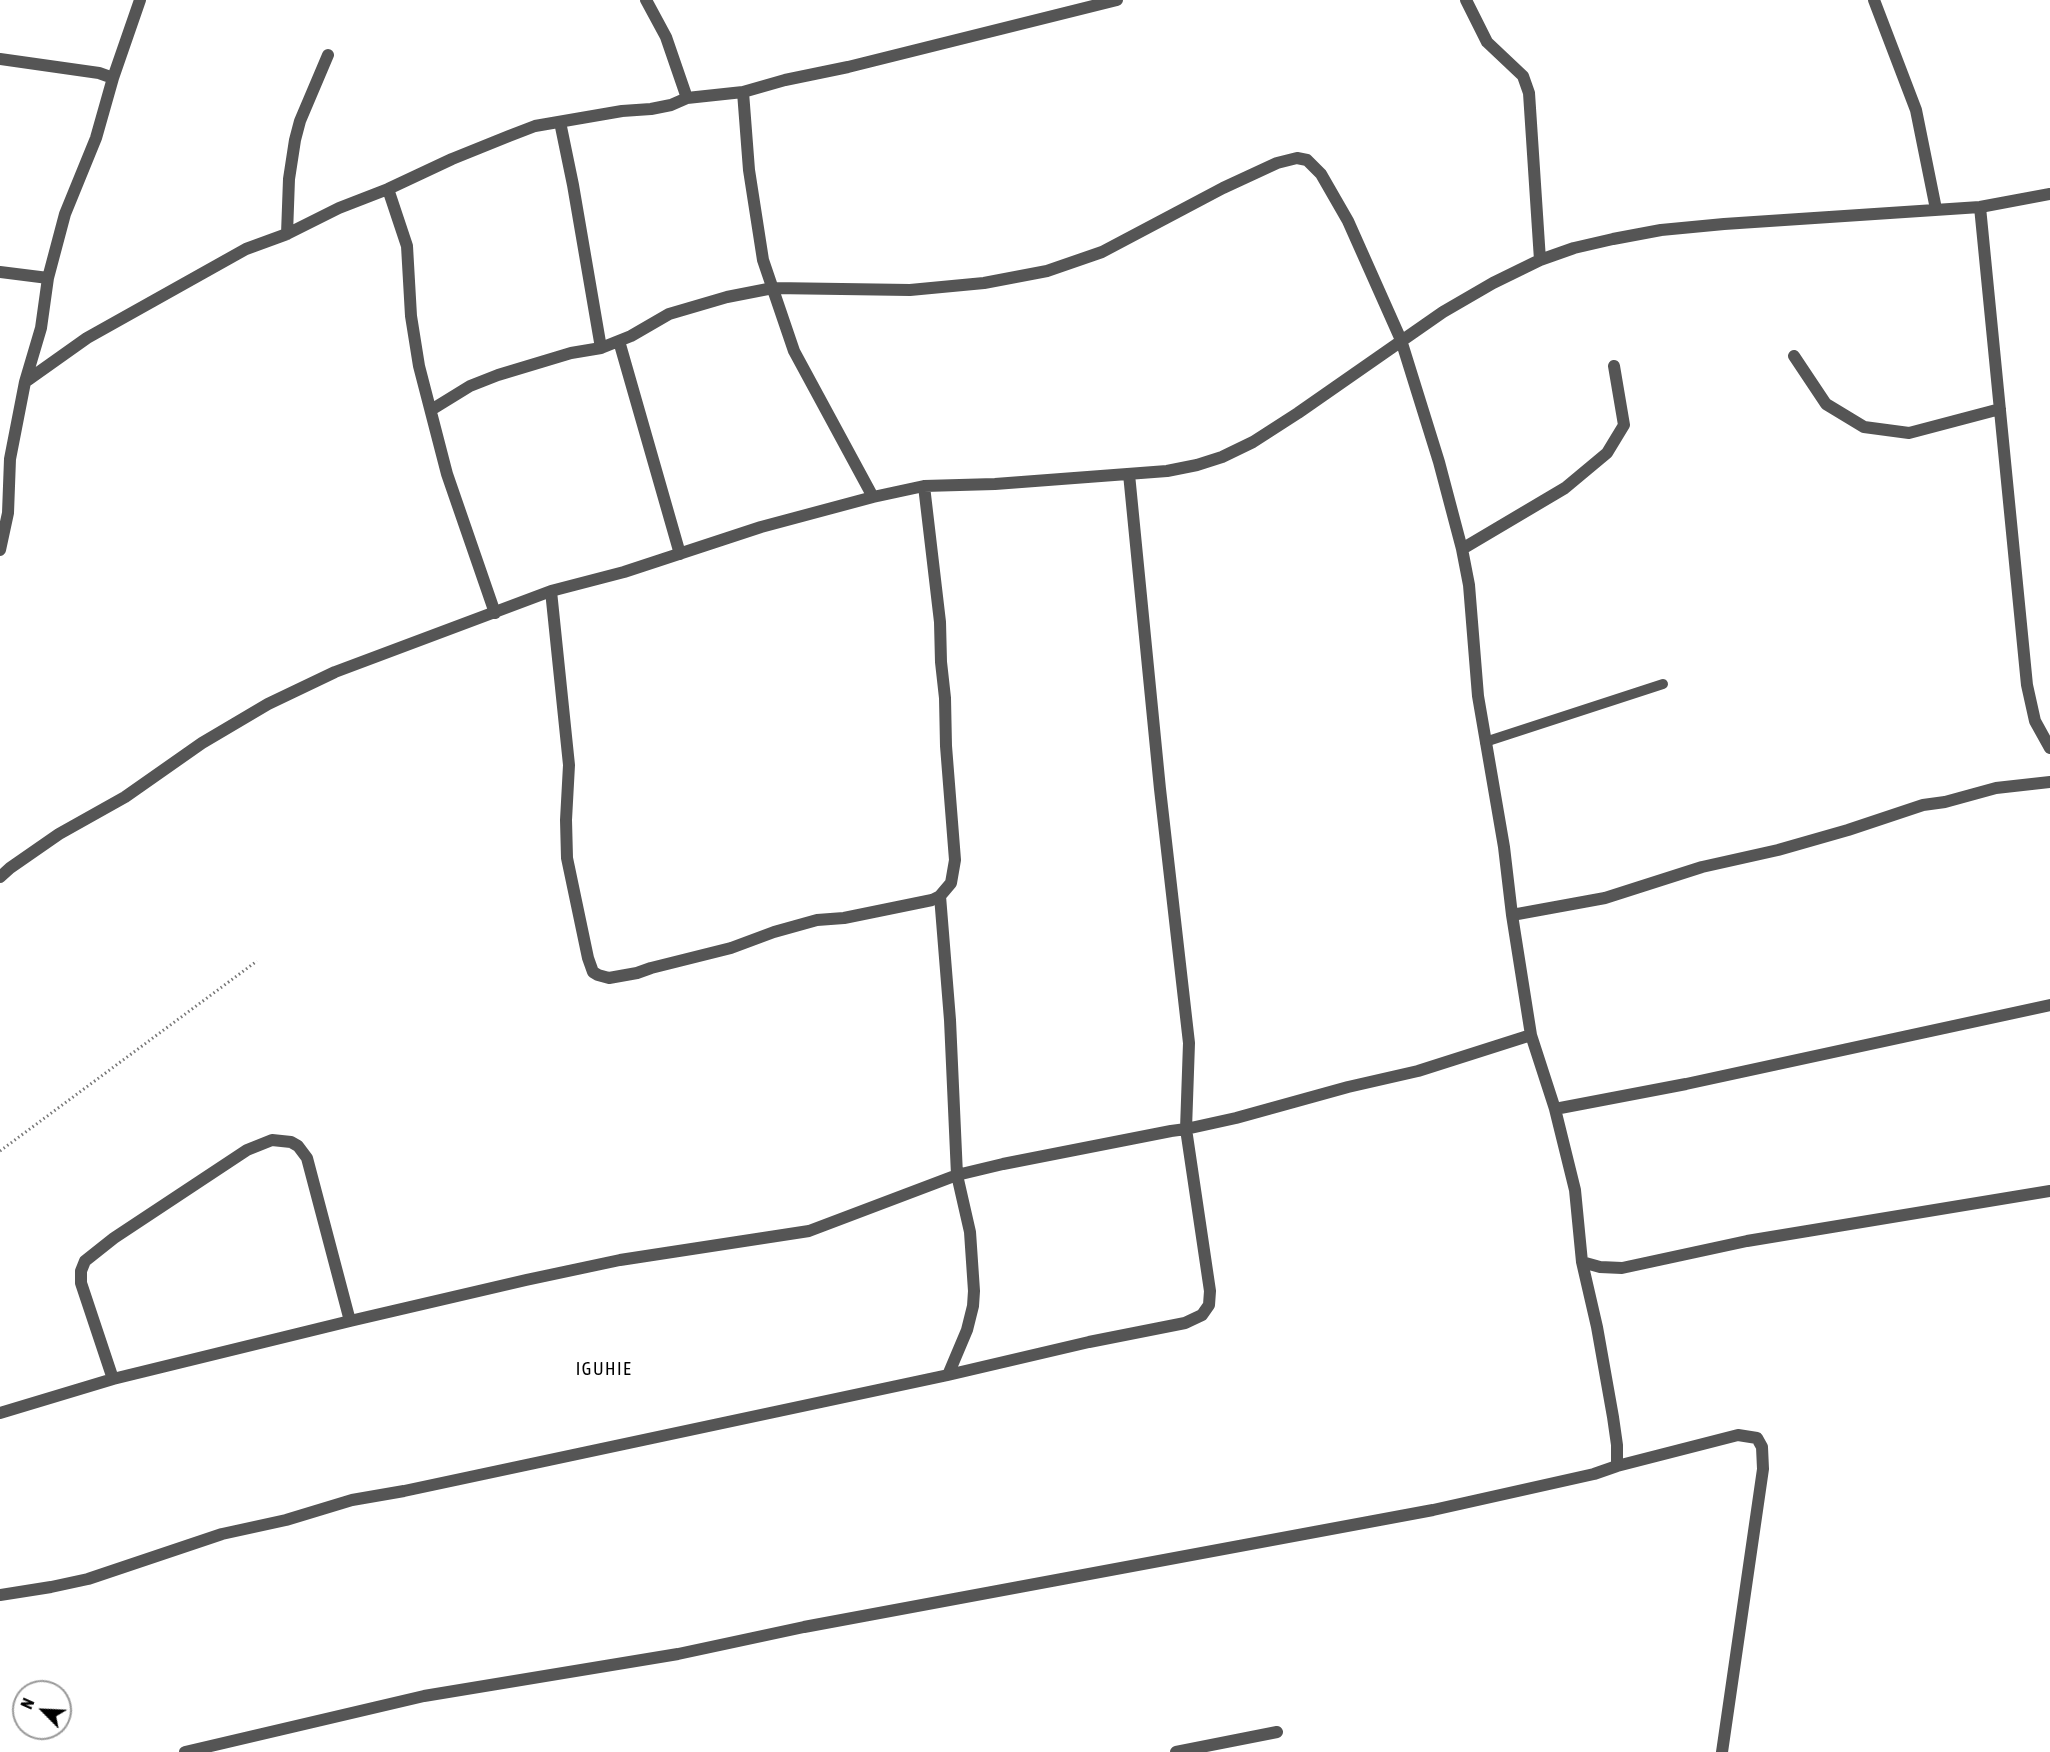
<!DOCTYPE html>
<html>
<head>
<meta charset="utf-8">
<style>
  body { margin:0 }
  #map { position:relative; width:2050px; height:1752px; overflow:hidden; background:#fff; font-family:"Asap Condensed",sans-serif }
  canvas { display:block }
  .north { position:absolute; left:12px; top:1680px; width:60px; height:60px; box-sizing:border-box; background:#fff; border:2px solid #999; border-radius:50%; rotate:294deg; font-size:16px; font-weight:700; line-height:24px; text-align:center; color:#000 }
  .north::after { content:''; display:block; margin:auto; width:21px; height:27px; background:#000; clip-path:polygon(50% 0,100% 100%,50% 72%,0 100%) }
</style>
</head>
<body>
<div id="map">
<canvas width="2050" height="1752"></canvas>
<div class="north">N</div>
</div>
<script>
const g = document.querySelector('canvas').getContext('2d');
g.lineJoin = 'round';
const toPath = rows => new Path2D(rows.map(r => 'M' + r).join(''));
function trace(path, color, width, dash) { g.strokeStyle = color; g.lineWidth = width; g.lineCap = dash ? 'butt' : 'round'; g.setLineDash(dash || []); g.stroke(path); }
function label(font, color, halo, rows, align = 'center') {
  g.font = font + ' "Asap Condensed",sans-serif'; g.lineWidth = 6; g.setLineDash([]); g.textBaseline = 'middle'; g.strokeStyle = halo; g.fillStyle = color; for (const [text, x, y, turn = 0] of rows) {
    g.save(); g.translate(x, y); g.rotate((+turn || 0) * Math.PI / 180); g.textAlign = isNaN(turn) ? turn : align; if (halo) g.strokeText(text, 0, 0); g.fillText(text, 0, 0); g.restore();
  }
}
trace(toPath([
  [0,1151,257,961]
]), '#777', 3, [1.5, 3]);
trace(toPath([
  [1485,742,1663,684]
]), '#555', 10);
trace(toPath([
  [646,0,666,37,687,98,743,92,749,170,763,260,794,351,873,497],
  [1466,0,1487,42,1523,76,1529,93,1540,260],
  [1874,0,1916,110,1936,209],
  [0,59,99,73,113,78],
  [743,92,785,80,848,67,1117,0],
  [560,122,573,185,601,348],
  [388,189,407,246,411,316,419,366,447,474,495,613],
  [1980,207,2027,685,2035,721,2050,748],
  [287,234,289,179,295,140,300,121,328,55],
  [0,272,48,278],
  [619,341,680,554],
  [1794,356,1826,404,1864,427,1909,433,2000,409],
  [25,382,41,328,48,278,65,214,96,138,113,78,140,0],
  [1462,549,1565,488,1607,453,1624,425,1614,366],
  [0,550,8,513,10,459,25,382,87,338,246,249,287,234,339,208,388,189,452,159,509,136,535,126,622,111,651,109,671,105,687,98],
  [551,591,569,765,566,820,567,858,588,958,593,972,598,975,609,978,637,973,651,968,731,948,774,932,817,920,844,918,932,900,940,896,951,883,955,860,946,746,945,698,941,662,940,622,924,486],
  [0,877,10,868,59,834,125,797,202,743,268,704,335,672,551,591,624,572,761,527,873,497,924,486,995,484,1167,471,1197,465,1222,457,1253,442,1298,413,1443,312,1493,283,1540,260,1574,248,1613,239,1661,230,1724,224,1980,207,2050,194],
  [940,896,950,1020,957,1175,970,1232,974,1291,973,1306,967,1330,948,1375],
  [1512,915,1605,898,1702,867,1778,850,1848,830,1923,805,1945,802,1996,788,2050,782],
  [1555,1109,1686,1084,2050,1005],
  [1582,1262,1600,1267,1622,1268,1747,1241,2050,1191],
  [113,1379,81,1283,81,1271,85,1261,114,1238,247,1150,272,1140,291,1142,298,1146,307,1158,350,1321],
  [0,1413,113,1379,350,1321,526,1280,620,1260,809,1231,957,1175,1003,1164,1171,1131,1186,1129,1236,1118,1348,1087,1418,1071,1531,1035],
  [1617,1466,1738,1435,1757,1438,1762,1447,1763,1469,1722,1752],
  [0,1595,51,1587,88,1579,222,1534,286,1520,352,1500,404,1491,948,1375,1089,1342,1185,1323,1202,1315,1209,1305,1210,1291,1186,1129,1189,1043,1160,789,1129,474],
  [185,1752,424,1696,678,1654,804,1627,1433,1510,1594,1474,1617,1466,1617,1445,1613,1417,1597,1327,1582,1262,1575,1190,1555,1109,1531,1035,1512,915,1504,847,1478,696,1469,585,1462,549,1439,462,1401,340,1348,221,1321,174,1307,160,1297,158,1277,163,1223,188,1102,252,1047,271,984,283,910,290,773,288,727,297,669,314,631,336,601,348,571,353,498,375,470,386,431,410],
  [1176,1752,1277,1732]
]), '#555', 12);
g.letterSpacing = '1.5px';
label('18px', '#000', '#fff', [
  ["IGUHIE",604,1369]
]);
g.letterSpacing = '0px';
</script>
</body>
</html>
